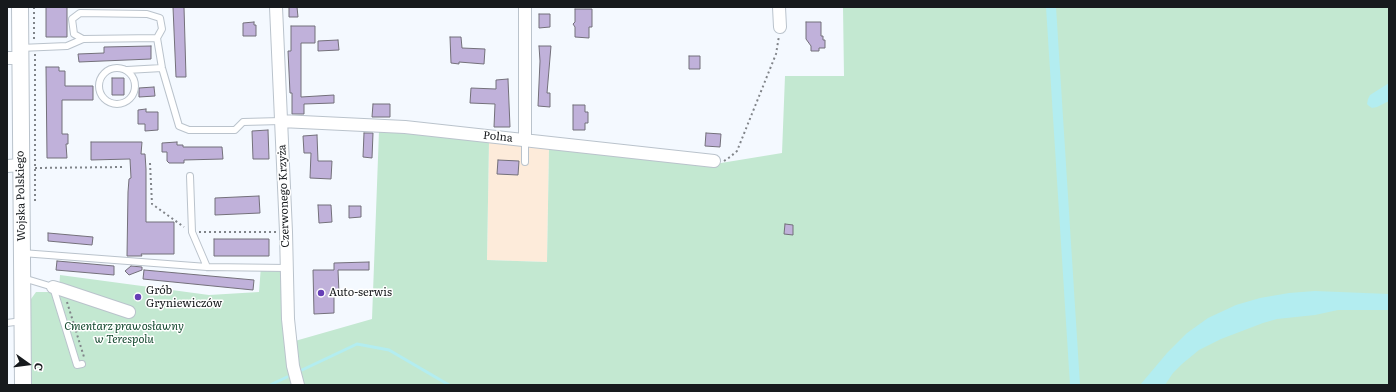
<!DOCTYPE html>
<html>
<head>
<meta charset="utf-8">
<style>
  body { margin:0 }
  #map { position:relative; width:1396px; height:392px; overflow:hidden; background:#f4f9ff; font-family:Literata,serif }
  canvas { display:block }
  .frame { position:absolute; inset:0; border:8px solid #171a1d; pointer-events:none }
  .north { position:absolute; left:8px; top:344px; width:40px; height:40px; -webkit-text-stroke:3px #fff; paint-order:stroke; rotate:104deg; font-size:11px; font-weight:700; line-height:16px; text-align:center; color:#171a1d }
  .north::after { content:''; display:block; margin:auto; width:14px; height:18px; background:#171a1d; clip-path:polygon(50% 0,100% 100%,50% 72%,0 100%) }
</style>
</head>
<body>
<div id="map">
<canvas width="1396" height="392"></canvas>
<div class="frame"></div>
<div class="north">С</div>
</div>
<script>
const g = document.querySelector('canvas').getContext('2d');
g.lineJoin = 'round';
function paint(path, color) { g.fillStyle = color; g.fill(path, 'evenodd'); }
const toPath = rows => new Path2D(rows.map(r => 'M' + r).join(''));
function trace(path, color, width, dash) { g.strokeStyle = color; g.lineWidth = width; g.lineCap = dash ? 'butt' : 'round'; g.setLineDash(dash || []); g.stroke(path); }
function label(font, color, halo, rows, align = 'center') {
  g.font = font + ' Literata,serif'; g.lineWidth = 3; g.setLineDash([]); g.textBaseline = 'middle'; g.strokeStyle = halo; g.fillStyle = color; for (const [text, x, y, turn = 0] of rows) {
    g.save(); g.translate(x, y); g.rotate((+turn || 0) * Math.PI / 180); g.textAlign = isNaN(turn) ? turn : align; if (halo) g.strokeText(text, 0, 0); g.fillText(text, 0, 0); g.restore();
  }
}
paint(toPath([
  [489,141,549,148,547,262,487,260]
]), '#fdebda');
paint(toPath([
  [843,7,1389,7,1389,385,31,385,31,299,36,292,59,292,60,275,209,295,259,292,261,266,283,268,288,343,372,319,379,131,489,141,487,260,547,262,549,148,715,164,782,153,785,76,844,76],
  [7,180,8,180,7,385]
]), '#c3e8d1');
paint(toPath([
  [1046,7,1056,7,1080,385,1070,385],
  [1389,83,1389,101,1377,107,1372,108,1369,106,1367,104,1368,99,1370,95],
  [1315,291,1389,294,1389,310,1338,310,1315,315,1277,319,1263,323,1221,339,1199,350,1182,364,1173,373,1165,385,1140,385,1167,353,1187,333,1208,318,1236,305,1260,298,1289,293]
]), '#b3edf0');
trace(toPath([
  [302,370,357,344,389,350,449,385],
  [270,385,287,377]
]), '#b3edf0', 3);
const building = toPath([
  [46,7,67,7,67,37,46,37,46,7],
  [173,7,184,7,186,77,176,77,173,7],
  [289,7,297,7,298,17,289,17,289,7],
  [575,9,592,9,592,27,589,27,589,38,575,37,575,27,573,24,575,22,575,9],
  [539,14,550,14,550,27,539,28,539,14],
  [254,22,254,25,256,25,256,36,243,36,243,23,254,22],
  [806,22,821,22,821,36,823,36,823,40,825,40,825,48,819,48,819,51,811,51,811,46,806,39,806,22],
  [291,26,315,26,315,43,301,43,301,97,334,95,334,103,304,104,304,114,292,114,292,93,290,93,288,51,291,51,291,26],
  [450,37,461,37,462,48,485,49,484,64,459,62,459,64,451,63,450,37],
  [338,40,339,50,318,51,318,41,338,40],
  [151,46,151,59,79,62,78,54,104,53,104,47,151,46],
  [539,46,551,46,547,93,550,93,550,107,538,106,540,61,539,46],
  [689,56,700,56,700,69,689,69,689,56],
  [46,67,59,67,59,71,65,71,65,86,93,86,93,100,62,100,62,134,68,134,68,144,66,144,67,158,47,158,46,67],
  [112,78,124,78,124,95,112,95,112,78],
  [508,79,510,127,494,127,495,104,470,103,471,88,496,89,496,80,508,79],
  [154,87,155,96,139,97,139,88,154,87],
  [373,104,390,104,390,117,372,117,373,104],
  [573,105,585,105,585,112,588,112,588,123,585,123,585,130,573,130,573,105],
  [146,109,146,112,158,112,158,130,145,131,145,124,138,124,138,110,146,109],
  [268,130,269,159,253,159,252,131,268,130],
  [364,133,373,133,372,158,363,157,364,133],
  [706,133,721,134,720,147,705,146,706,133],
  [317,135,318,161,332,161,331,179,310,178,311,153,304,153,303,136,317,135],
  [91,142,142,142,141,154,145,154,146,169,146,222,174,222,174,254,141,254,142,256,127,256,128,192,129,179,131,178,130,159,91,160,91,142],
  [177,142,177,145,183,145,183,147,222,147,223,159,184,160,184,163,169,163,167,161,167,152,162,152,162,143,177,142],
  [498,160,519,161,518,175,497,174,498,160],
  [259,196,260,213,215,215,215,198,259,196],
  [318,205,331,205,332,222,319,223,318,205],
  [349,206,361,206,361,217,349,218,349,206],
  [785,224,793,225,793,235,784,234,785,224],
  [48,233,93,237,92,245,48,241,48,233],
  [214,239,269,239,269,256,214,256,214,239],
  [57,261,114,266,114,275,56,270,57,261],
  [369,262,369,270,338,270,339,293,334,293,334,313,314,314,313,270,334,270,334,263,369,262],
  [131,266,142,267,142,270,129,275,125,271,131,266],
  [144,270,254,280,253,290,143,279,144,270]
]);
paint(building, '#c0b1da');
trace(building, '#73707a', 1);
const lane = toPath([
  [83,39,74,34,72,19,80,13,147,14,160,18,162,29,157,38],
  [20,48,67,46,83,39,157,38,162,68,179,126,189,130,235,130,243,122,281,121],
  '99 86a18 18 0 1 1 36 0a18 18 0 1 1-36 0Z',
  [127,70,162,68],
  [525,162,525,140],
  [190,176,192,232,207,267],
  [22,253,207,267,287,268],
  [23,278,53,287,77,365,82,364],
  [7,323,22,321]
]);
const street = toPath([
  [276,7,286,232,288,319,293,366,298,385],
  [525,7,525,140],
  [779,7,780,27],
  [7,58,20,58],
  [281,121,405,127,714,161],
  [7,166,21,165],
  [53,287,60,289,129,312]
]);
const secondary = toPath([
  [20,7,23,385]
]);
trace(lane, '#bac3cc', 8);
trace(street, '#bac3cc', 14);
trace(secondary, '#bac3cc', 18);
trace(toPath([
  [34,7,34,40],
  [35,54,35,202],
  [724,161,730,157,737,151,776,54,779,36],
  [150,163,152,204,184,227],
  [35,168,125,167],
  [199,232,277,232],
  [67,302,84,357]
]), '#808489', 2, [2, 3]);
trace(lane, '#fff', 6);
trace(street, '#fff', 12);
trace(secondary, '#fff', 16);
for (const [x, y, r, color] of [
  [321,293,4,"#663eb6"],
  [138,297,4,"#663eb6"]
]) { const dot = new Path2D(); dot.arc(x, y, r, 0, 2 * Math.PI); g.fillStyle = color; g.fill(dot); trace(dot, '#fff', 1.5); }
label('11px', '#171a1d', '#fff', [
  ["Polna",498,137,6],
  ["Wojska Polskiego",21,196,-91],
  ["Czerwonego Krzyża",284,196,-92]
]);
label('11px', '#171a1d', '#fff', [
  ["Grób",146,291],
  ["Gryniewiczów",146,304],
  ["Auto-serwis",329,293]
], 'left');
label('italic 11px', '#14482e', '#fff', [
  ["Cmentarz prawosławny",124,327],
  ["w Terespolu",124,340]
]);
</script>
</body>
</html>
